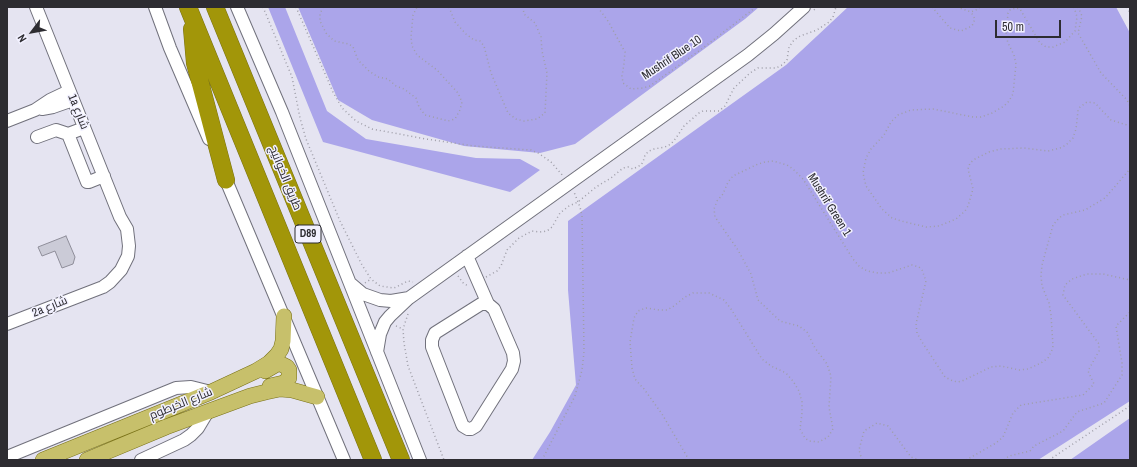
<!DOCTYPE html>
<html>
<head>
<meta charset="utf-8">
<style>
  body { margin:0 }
  #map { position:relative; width:1137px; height:467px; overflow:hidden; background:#e5e4f1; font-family:"Archivo Narrow",sans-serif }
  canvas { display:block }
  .frame { position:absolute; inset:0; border:8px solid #2d2c31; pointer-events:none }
  .north { position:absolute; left:12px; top:12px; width:40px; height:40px; -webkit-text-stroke:3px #f2f1ff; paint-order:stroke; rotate:238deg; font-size:11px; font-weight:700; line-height:16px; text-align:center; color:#2d2c31 }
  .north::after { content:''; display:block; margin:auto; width:14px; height:18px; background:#2d2c31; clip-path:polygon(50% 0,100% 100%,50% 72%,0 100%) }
  .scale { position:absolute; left:995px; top:20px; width:66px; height:18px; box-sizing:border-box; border:2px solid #2d2c31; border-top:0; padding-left:5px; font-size:12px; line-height:14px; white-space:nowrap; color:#2d2c31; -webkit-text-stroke:3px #f2f1ff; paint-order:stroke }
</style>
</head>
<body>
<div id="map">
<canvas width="1137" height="467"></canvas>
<div class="frame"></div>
<div class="north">N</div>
<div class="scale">50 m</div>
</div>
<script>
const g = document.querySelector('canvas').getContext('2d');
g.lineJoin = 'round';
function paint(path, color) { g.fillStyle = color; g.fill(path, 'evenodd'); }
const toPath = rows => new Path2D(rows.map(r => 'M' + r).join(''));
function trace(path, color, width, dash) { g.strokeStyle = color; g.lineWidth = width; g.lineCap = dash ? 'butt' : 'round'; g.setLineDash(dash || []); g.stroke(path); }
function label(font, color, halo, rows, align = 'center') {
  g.font = font + ' "Archivo Narrow",Cairo,sans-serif'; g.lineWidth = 3; g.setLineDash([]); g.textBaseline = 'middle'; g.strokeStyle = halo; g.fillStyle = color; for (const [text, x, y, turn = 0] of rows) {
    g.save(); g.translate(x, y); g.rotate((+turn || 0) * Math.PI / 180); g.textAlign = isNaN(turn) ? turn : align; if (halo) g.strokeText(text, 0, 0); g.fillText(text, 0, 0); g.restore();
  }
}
paint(toPath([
  [268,7,285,7,327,111,366,139,476,158,520,159,540,170,510,192,323,142],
  [298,7,759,7,745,19,575,144,540,153,464,146,372,120,338,100],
  [848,7,1116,7,1130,33,1130,401,1038,460,532,460,550,432,576,385,568,290,568,221,786,65],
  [1130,418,1130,460,1070,460]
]), '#aba5ea');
const building = toPath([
  [66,236,75,257,73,264,62,268,55,251,42,256,38,247,66,236]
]);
paint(building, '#cbcbd7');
trace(building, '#8e8d99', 1);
const minor = toPath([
  [155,7,170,48,209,139],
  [237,7,282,112,420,460],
  [42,109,53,107,73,100],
  [7,121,35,110,50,100,69,91],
  [84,128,68,134,87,182,89,182,104,176],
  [37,137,56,130,68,134],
  [223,173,344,460],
  [467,256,488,304],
  [350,283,363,294,380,300,391,301,409,298],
  [481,304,488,304,494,309,513,353,514,361,512,369,476,426,471,429,468,429,463,426,462,424,432,347,432,340,435,333,481,304],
  [7,324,103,287,110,282,121,270,128,256,129,246,127,229,120,217,36,7],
  [377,352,380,334,385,322,390,316,409,298,748,55,774,34,804,7],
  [7,457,176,388,191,387,211,392],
  [141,460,184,440,191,435,198,428,207,413]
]);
const major = toPath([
  [265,371,277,364,281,364,287,367,289,370,289,378,286,381,283,383,270,386],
  [43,460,211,392,256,371,269,363,277,355,281,349,283,341,284,316],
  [87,460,166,427,250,396,266,392,280,389,292,390,317,397]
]);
const highway = toPath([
  [188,7,373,460],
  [215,7,401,460],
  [192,29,195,63,226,180]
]);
trace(minor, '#71717c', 14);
trace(major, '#797117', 16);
trace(highway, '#797117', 18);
trace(toPath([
  [263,7,292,77,300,118,306,139,340,221,362,265,371,279,380,286,394,288,408,281,413,282],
  [296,7,333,92,342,108,356,121,372,129,426,139,474,146,531,150,538,153,551,162,563,176],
  [323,7,320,14,320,21,326,33,334,41,349,44,353,47,358,60,369,71,378,77,388,79,396,86,404,89,416,98,419,107,425,115,448,121,455,119,460,110,462,102,458,93,437,70,417,55,412,46,411,37,413,15,417,7],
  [449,7,455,22,466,34,474,40,480,41,484,46,491,73,508,113,516,119,524,121,537,119,545,113,547,73,542,51,541,37,535,23,524,14,523,7],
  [599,7,599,9,608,21,625,52,624,64,622,76,623,83,631,89,643,88,650,86,703,48,756,7],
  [932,7,950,28,961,31,972,26,975,19,971,12],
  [957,7,971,12,978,9,980,7],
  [1074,7,1077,17,1075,31,1065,42,1053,47,1046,47,1040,43,1020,9,1016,8,1010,10,1008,13,1006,35,1008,43,1014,55,1016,64,1013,94,1009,101,1004,106,992,113,981,117,973,117,933,109,911,110,898,115,891,122,884,135,871,149,866,158,863,173,866,186,882,209,892,218,901,221,926,227,939,226,956,219,965,211,968,206,973,189,968,169,970,163,975,159,989,152,1001,149,1024,148,1048,151,1060,148,1066,145,1073,138,1076,129,1078,111,1080,107,1087,102,1095,103,1111,120,1130,126],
  [1078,7,1082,16,1078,33,1101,73,1127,100,1130,106],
  [1127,7,1130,13],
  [814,10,817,7],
  [458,276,464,284,469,286],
  [486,277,497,271,501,266,507,250,519,238,532,231,540,232,547,231,552,227,560,213,569,206,578,202,596,187,611,178,623,168,628,167,633,169,641,165,643,162,645,155,649,151,654,149,665,147,671,144,676,138,684,126,699,113,703,111,719,111,725,106,734,88,750,73,758,68,776,68,782,65,787,60,789,47,794,40,800,36,817,30,829,22,833,17,836,7],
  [365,283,371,279],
  [408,314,403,329,404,343,408,366,444,460],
  [396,326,403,329],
  [542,460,575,396,582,370,584,352,582,216,580,207,574,192],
  [689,460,662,414,644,389,635,379,632,368,630,342,634,318,638,311,646,308,659,310,667,310,674,306,685,297,693,293,709,293,724,300,731,309,762,359,771,366,786,373,793,381,799,391,802,402,802,413,800,429,805,438,809,441,819,442,828,437,833,429,829,407,831,376,827,364,815,348,807,332,799,326,780,321,758,300,751,274,738,250,715,217,714,209,717,201,723,194,728,182,733,176,758,164,765,162,773,161,787,165,793,169,803,179,853,259,859,266,867,271,878,273,888,273,912,265,919,267,922,270,926,281,916,324,917,333,922,342,945,377,953,381,958,382,962,381,991,367,1001,366,1019,370,1028,369,1041,363,1048,358,1052,350,1053,346,1051,315,1049,303,1042,286,1041,276,1042,265,1053,225,1059,218,1063,215,1085,210,1105,198,1130,169],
  [733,460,737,460],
  [862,460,859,450,864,431,877,423,888,426,911,457,919,460],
  [966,460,996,443,1003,437,1013,413,1021,405,1083,395,1094,384,1088,371,1099,351,1099,344,1063,295,1065,285,1072,279,1087,274,1103,274,1130,280],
  [1004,460,1009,456,1030,451,1034,446,1063,431,1077,412,1104,403,1122,375,1122,363,1116,326,1130,312],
  [1049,460,1130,406]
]), '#9f9ea8', 1.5, [1, 3]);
trace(minor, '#fff', 12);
trace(major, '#c7c06b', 15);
trace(highway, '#a29609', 17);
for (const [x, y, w] of [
  [308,234,26]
]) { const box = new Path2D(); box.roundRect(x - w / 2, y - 9, w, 18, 3); g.fillStyle = '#f2f1ff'; g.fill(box); trace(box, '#2d2c31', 1); }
label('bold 11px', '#2d2c31', null, [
  ["D89",308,234]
]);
label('12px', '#2d2c31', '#f2f1ff', [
  ["Mushrif Blue 10",672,58,-34],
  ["1a شارع",78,112,68],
  ["طريق الخوانيج",285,178,68],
  ["Mushrif Green 1",829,205,58],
  ["2a شارع",50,307,-22],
  ["شارع الخرطوم",181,404,-22]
]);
</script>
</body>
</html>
